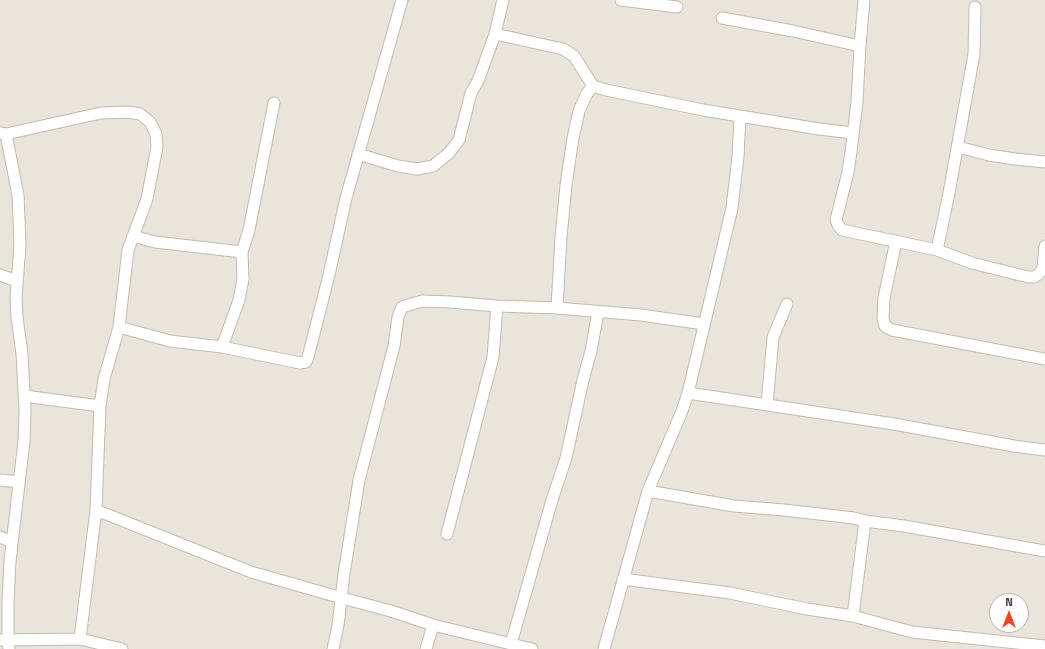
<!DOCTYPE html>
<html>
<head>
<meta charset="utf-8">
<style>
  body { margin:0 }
  #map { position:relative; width:1045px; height:649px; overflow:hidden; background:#f6f3ec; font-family:"Titillium Web",sans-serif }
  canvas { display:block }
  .north { position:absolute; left:989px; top:593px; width:40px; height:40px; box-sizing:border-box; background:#fff; border:1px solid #b7b4b0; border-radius:50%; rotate:0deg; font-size:11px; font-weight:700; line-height:16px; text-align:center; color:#4b4439 }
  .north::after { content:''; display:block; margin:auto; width:14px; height:18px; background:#fc3f1d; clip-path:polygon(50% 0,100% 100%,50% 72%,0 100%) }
</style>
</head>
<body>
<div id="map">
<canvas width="1045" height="649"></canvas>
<div class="north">N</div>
</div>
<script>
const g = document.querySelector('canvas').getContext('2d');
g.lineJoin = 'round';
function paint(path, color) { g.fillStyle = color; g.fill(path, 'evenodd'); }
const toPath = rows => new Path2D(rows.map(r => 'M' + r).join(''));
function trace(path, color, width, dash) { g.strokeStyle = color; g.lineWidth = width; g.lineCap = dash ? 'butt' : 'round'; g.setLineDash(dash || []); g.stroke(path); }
paint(toPath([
  [0,0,1045,0,1045,649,0,649],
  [997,601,1021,601,1021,625,997,625]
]), '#eae5da');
const minor = toPath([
  [621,0,677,7],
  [864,0,860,46,857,102,851,152,848,172,836,220,838,225,842,230,937,250,972,263,1028,277,1034,277,1039,274,1043,268,1045,246],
  [722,18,793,31,860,46],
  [495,34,563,49,574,56,593,86,606,90,703,110,819,129,853,133],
  [274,103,249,230,242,252,243,279,239,300,222,347,300,363,306,362,308,357,329,275,346,198,402,0],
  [0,133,6,134,101,113,129,112,140,114,150,122,156,134,157,147,147,199,128,250,119,327,104,379,100,406,96,510,80,639],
  [6,134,18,195,20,245,16,298,17,317,22,354,25,411,24,441,10,561,8,601,8,640,9,649],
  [958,147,989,155,1015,159,1045,162],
  [358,154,398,166,417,169,433,166,449,153,459,140,471,93,478,81,495,34,503,0],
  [133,236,155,242,242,252],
  [896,241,884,298,883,319,885,326,892,330,1045,359],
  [937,250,949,193,974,54,975,7],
  [0,275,17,281],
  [557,308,561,237,566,185,573,138,579,111,586,95,593,86],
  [119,327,170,341,222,347],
  [688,393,894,424,1014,446,1045,450],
  [24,396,100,406],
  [767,405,773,337,787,304],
  [0,480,19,482],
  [648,491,734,506,784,510,854,518,865,521,904,526,1045,551],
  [96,510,251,572,342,598,391,611,433,625,532,649],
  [447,534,493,357,497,306],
  [0,537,12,542],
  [623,579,730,593,807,609,853,616,912,632,1045,646],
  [853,616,865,521],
  [0,640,80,639,122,649],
  [511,644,552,500,566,458,583,380,591,351,598,312],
  [333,649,338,625,344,574,359,480,394,346,398,317,402,307,422,301,450,302,497,306,557,308,641,315,704,324],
  [426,649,433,625],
  [604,649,648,491,682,411,688,393,732,208,738,157,740,116]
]);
trace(minor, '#c2bbae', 13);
trace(minor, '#fff', 11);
</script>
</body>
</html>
